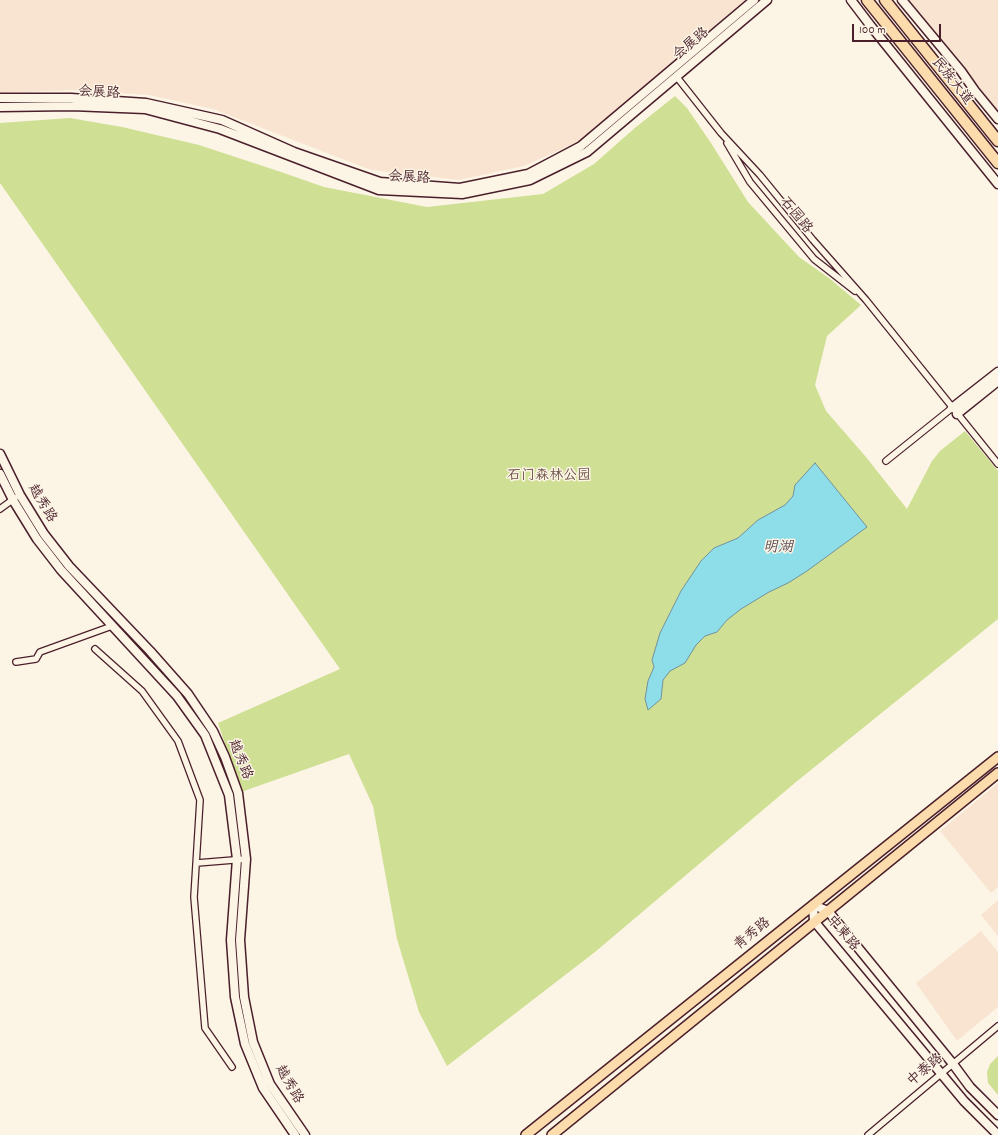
<!DOCTYPE html>
<html>
<head>
<meta charset="utf-8">
<style>
  body { margin:0 }
  #map { position:relative; width:998px; height:1135px; overflow:hidden; background:#fcf5e5; font-family:Dekko,sans-serif }
  canvas { display:block }
  .scale { position:absolute; left:852px; top:24px; width:89px; height:18px; box-sizing:border-box; border:2px solid #4a1f2b; border-top:0; padding-left:5px; font-size:12px; line-height:14px; white-space:nowrap; color:#4a1f2b; -webkit-text-stroke:3px #fcf5e5; paint-order:stroke }
</style>
</head>
<body>
<div id="map">
<canvas width="998" height="1135"></canvas>
<div class="scale">100 m</div>
</div>
<script>
const g = document.querySelector('canvas').getContext('2d');
g.lineJoin = 'round';
function paint(path, color) { g.fillStyle = color; g.fill(path, 'evenodd'); }
const toPath = rows => new Path2D(rows.map(r => 'M' + r).join(''));
function trace(path, color, width, dash) { g.strokeStyle = color; g.lineWidth = width; g.lineCap = dash ? 'butt' : 'round'; g.setLineDash(dash || []); g.stroke(path); }
function label(font, color, halo, rows, align = 'center') {
  g.font = font + ' Dekko,"LXGW WenKai TC",sans-serif'; g.lineWidth = 3; g.setLineDash([]); g.textBaseline = 'middle'; g.strokeStyle = halo; g.fillStyle = color; for (const [text, x, y, turn = 0] of rows) {
    g.save(); g.translate(x, y); g.rotate((+turn || 0) * Math.PI / 180); g.textAlign = isNaN(turn) ? turn : align; if (halo) g.strokeText(text, 0, 0); g.fillText(text, 0, 0); g.restore();
  }
}
paint(toPath([
  [0,0,745,0,584,139,524,166,459,180,371,170,213,109,149,95,72,90,0,93],
  [906,0,998,0,998,113,975,84,966,69,932,28,915,11],
  [998,783,998,887,991,893,940,831],
  [998,900,998,936,981,915],
  [981,931,998,952,998,1007,957,1041,916,983]
]), '#f8e4d1');
paint(toPath([
  [675,96,687,108,711,143,748,202,799,257,829,278,861,305,827,336,815,385,826,411,866,457,907,509,932,461,940,451,965,431,998,471,998,619,796,782,595,952,447,1066,419,1012,397,939,373,806,349,754,241,792,218,723,340,669,0,183,0,123,70,118,122,127,199,145,281,172,324,187,427,207,543,194,594,164,636,127],
  [998,1056,998,1095,988,1083,987,1072,990,1064]
]), '#cfdf93');
const water = toPath([
  [815,463,867,527,807,571,788,583,769,592,741,609,727,620,717,632,705,636,696,645,685,663,670,671,663,680,661,699,648,710,645,699,648,681,654,667,652,660,660,633,681,591,701,561,714,548,738,538,758,520,785,505,793,496,795,485,815,463]
]);
paint(water, '#8ddee8');
trace(water, '#72929c', 1);
const street = toPath([
  [676,76,721,133,760,175,813,240,866,300,998,464],
  [727,143,750,182,814,259,855,291],
  [886,461,952,408],
  [0,509,15,498],
  [95,649,142,691,178,741,200,800,194,897,205,1028,232,1067],
  [16,662,36,659,40,652,112,626],
  [197,863,246,859],
  [868,1135,998,1026]
]);
const secondary = toPath([
  [851,0,870,25,998,184],
  [902,0,961,71,975,91,998,119],
  [0,98,71,98,146,103,222,120,294,152,380,182,460,188,528,174,581,146,754,0],
  [0,107,72,106,145,109,220,129,379,190,462,194,530,180,587,152,767,0],
  [952,408,998,372],
  [957,414,998,381],
  [0,454,20,495,44,534,69,566,150,651,188,694,213,731,225,757,238,793,246,859,240,940,244,997,253,1042,270,1084,305,1135],
  [0,474,13,500,37,539,61,570,177,696,205,735,229,795,237,859,231,940,235,997,245,1044,263,1088,295,1135],
  [998,1115,970,1087,953,1064,828,911,813,905,814,921,964,1101,998,1135]
]);
const primary = toPath([
  [526,1135,998,757],
  [552,1135,998,773]
]);
const highway = toPath([
  [867,0,998,163],
  [885,0,998,141]
]);
trace(street, '#4a1f2b', 8);
trace(secondary, '#4a1f2b', 11);
trace(primary, '#4a1f2b', 12);
trace(highway, '#4a1f2b', 13);
trace(street, '#fcf5e5', 5.5);
trace(secondary, '#fcf5e5', 8);
trace(primary, '#fcdcac', 9);
trace(highway, '#fcdcac', 10);
label('14px', '#4a1f2b', '#fcf5e5', [
  ["会展路",692,45,-40],
  ["民族大道",951,82,51],
  ["会展路",99,94,3],
  ["会展路",409,179,3],
  ["石园路",795,216,51],
  ["越秀路",41,504,59],
  ["越秀路",239,760,68],
  ["中柬路",842,934,50],
  ["青秀路",753,935,-39],
  ["中泰路",926,1071,-40],
  ["越秀路",288,1085,60]
]);
label('14px', '#6b4f45', '#fcf5e5', [
  ["石门森林公园",549,477]
]);
label('italic 15px', '#5b4f5a', '#fcf5e5', [
  ["明湖",778,549]
]);
</script>
</body>
</html>
